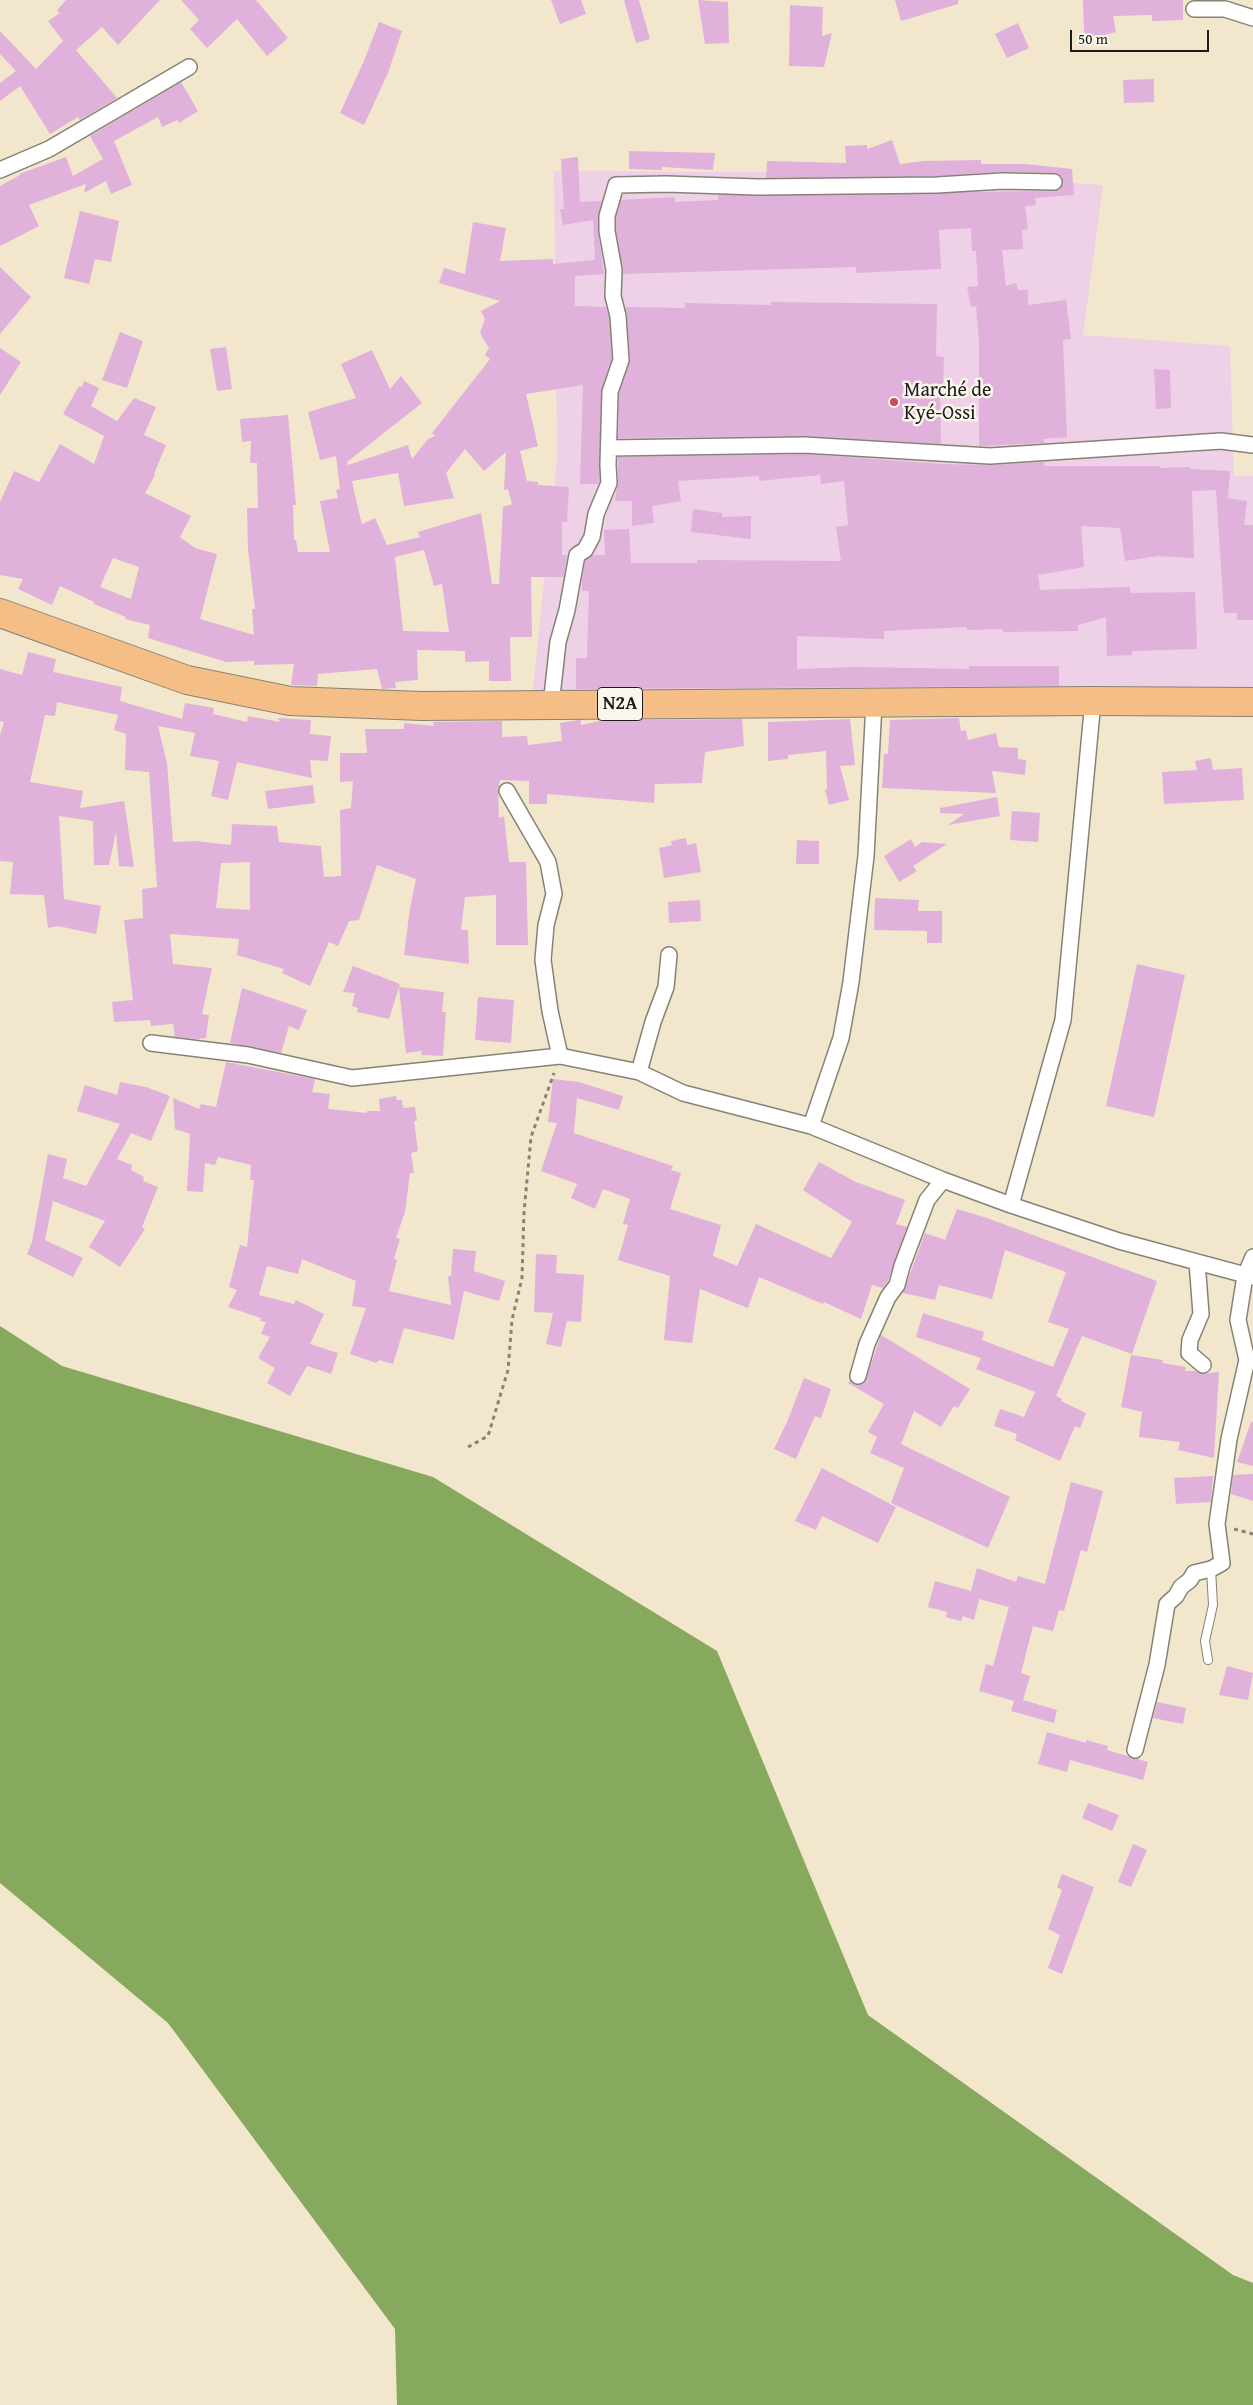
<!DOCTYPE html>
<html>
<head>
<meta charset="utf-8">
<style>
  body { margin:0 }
  #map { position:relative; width:1253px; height:2405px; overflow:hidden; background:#f2e7cd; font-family:"Gentium Book Plus",serif }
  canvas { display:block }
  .scale { position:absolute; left:1070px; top:30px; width:139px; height:22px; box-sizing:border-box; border:2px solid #1c1c1c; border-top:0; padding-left:6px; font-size:15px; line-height:18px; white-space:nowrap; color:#1c1c1c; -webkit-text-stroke:4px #fbf7ec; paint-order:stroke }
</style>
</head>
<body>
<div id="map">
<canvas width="1253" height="2405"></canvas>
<div class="scale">50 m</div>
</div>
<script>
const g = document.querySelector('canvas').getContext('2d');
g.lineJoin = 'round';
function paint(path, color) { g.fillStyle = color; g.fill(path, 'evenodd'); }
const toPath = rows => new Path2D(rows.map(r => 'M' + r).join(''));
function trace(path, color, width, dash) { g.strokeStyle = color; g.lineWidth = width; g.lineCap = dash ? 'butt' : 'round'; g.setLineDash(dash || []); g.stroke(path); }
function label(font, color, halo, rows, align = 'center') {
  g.font = font + ' "Gentium Book Plus",serif'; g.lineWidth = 5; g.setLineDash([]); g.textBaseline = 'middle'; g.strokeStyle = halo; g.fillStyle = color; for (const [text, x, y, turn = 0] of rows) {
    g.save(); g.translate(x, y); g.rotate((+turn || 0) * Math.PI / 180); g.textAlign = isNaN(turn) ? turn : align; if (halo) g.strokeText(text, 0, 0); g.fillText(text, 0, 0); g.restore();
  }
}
paint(toPath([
  [554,171,920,173,1103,185,1083,335,1230,346,1234,476,1253,476,1253,711,530,717,557,457]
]), '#eed0e7');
paint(toPath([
  [0,1326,62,1366,433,1477,717,1651,868,2015,1233,2275,1253,2283,1253,2405,397,2405,395,2329,168,2023,0,1883]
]), '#86a95d');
paint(toPath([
  [66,0,160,0,118,45,102,27,76,50,117,98,80,120,78,117,50,134,20,86,0,101,0,83,16,71,0,54,0,31,36,69,63,41,48,21,60,13,57,10],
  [181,0,256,0,288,38,267,56,237,19,207,48,190,29,199,20],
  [551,0,581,0,586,14,560,24],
  [624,0,639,0,650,39,636,43],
  [698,0,728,2,729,43,705,44],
  [895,0,958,0,958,4,901,21],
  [1083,0,1183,0,1183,20,1152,21,1152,15,1113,16,1116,32,1087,39,1084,31],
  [790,5,823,7,822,36,832,33,824,67,789,66],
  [379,22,402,31,388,73,364,125,340,113,364,61],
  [1018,23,1029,48,1007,58,995,34],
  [1154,79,1154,102,1124,103,1123,80],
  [181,82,198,111,179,123,177,120,162,127,158,117,114,141,132,185,111,194,106,181,84,193,86,184,29,205,39,226,0,246,0,186,20,175,19,174,66,157,73,176,103,159,90,136],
  [892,140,900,164,924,161,981,160,981,164,1025,164,1072,169,1074,195,1035,198,1036,205,1025,206,1028,229,1022,230,1023,249,1002,250,1006,286,1016,283,1018,290,1028,290,1028,305,1066,300,1071,339,1063,340,1067,437,1043,439,1044,443,979,446,979,340,976,306,971,307,967,287,978,286,976,251,972,251,971,228,939,230,941,269,856,273,856,267,623,274,616,230,616,217,621,200,675,197,675,202,718,200,718,195,721,195,1054,191,1059,190,1063,183,1062,177,1055,173,1002,172,937,176,766,178,767,161,846,163,845,146,867,145,867,149],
  [629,151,715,153,713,170,662,167,662,170,629,169],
  [578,157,580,202,602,201,598,216,598,231,604,274,575,276,575,306,606,307,609,317,612,359,601,392,600,481,598,484,580,484,583,385,526,394,538,446,520,451,527,481,538,482,538,485,569,487,567,522,562,522,562,555,567,555,564,577,531,577,532,637,510,637,511,681,489,681,489,661,465,662,465,651,417,650,418,680,395,682,396,688,382,689,377,669,318,674,317,686,291,685,294,664,254,665,254,661,226,662,148,638,150,625,125,619,126,617,94,604,94,602,60,586,52,605,18,589,23,579,0,575,0,502,14,471,39,482,60,444,94,464,104,436,63,414,79,386,82,387,84,381,99,388,91,406,117,421,134,398,156,407,144,435,166,445,154,474,155,475,145,493,191,516,180,537,195,548,217,554,200,619,254,635,252,609,255,609,248,549,247,508,258,508,257,463,250,463,251,441,242,442,240,419,288,415,296,505,293,505,294,540,296,540,298,552,330,552,320,501,338,498,336,490,340,489,336,456,320,460,308,412,356,398,341,364,372,350,390,389,401,376,422,403,347,462,348,465,408,445,412,459,428,439,435,436,432,433,490,359,485,355,489,348,480,333,485,319,481,311,500,301,439,283,444,268,465,274,473,222,506,228,500,261,553,259,553,264,595,260,593,220,563,225,560,209,564,209,561,159],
  [465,449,484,471,506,452,504,490,508,489,512,504,503,507,499,584,492,584,481,513,418,532,420,537,387,545,375,518,362,524,359,513,352,481,398,473,404,506,454,498,446,473],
  [424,550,434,586,442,584,449,632,403,631,395,557],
  [113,558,139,567,131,599,100,587],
  [80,211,119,221,111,262,95,259,89,284,64,278],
  [0,267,31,297,0,334],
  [771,302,937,304,936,356,944,357,943,390,940,390,941,444,804,436,618,438,619,394,630,360,626,307,685,308,685,303,771,305],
  [120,332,143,341,127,388,102,380],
  [226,347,232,389,217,391,210,349],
  [0,348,21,362,0,395],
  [1154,369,1170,370,1171,408,1156,409],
  [804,454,942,464,990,465,1044,462,1044,466,1160,466,1160,468,1190,467,1190,469,1230,471,1228,498,1247,501,1244,525,1253,525,1253,620,1237,620,1237,613,1224,613,1216,490,1192,491,1194,558,1158,556,1125,561,1120,528,1081,526,1084,567,1038,575,1040,590,1130,587,1130,593,1195,592,1197,649,1132,651,1132,655,1107,656,1106,617,1078,625,1078,631,1003,632,1003,629,967,630,966,627,884,631,884,639,797,636,797,669,856,667,969,669,969,666,1059,666,1059,686,576,689,576,658,587,658,589,591,582,591,582,581,585,561,593,555,605,555,604,530,629,529,631,563,697,563,697,560,841,561,836,527,848,525,844,481,821,484,820,475,759,481,759,476,678,481,681,501,652,506,654,523,632,526,632,501,615,501,618,482,618,457],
  [693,509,722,513,722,517,751,516,751,539,691,532],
  [28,652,56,659,53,672,122,687,120,701,182,719,185,703,214,708,213,714,247,722,248,716,280,722,278,718,311,720,310,734,331,736,328,761,310,760,312,778,237,762,228,800,211,796,219,761,190,756,195,733,158,726,167,763,173,842,195,841,231,845,232,824,277,826,279,842,321,846,324,877,341,876,340,810,351,808,353,781,340,782,340,753,367,753,365,729,404,729,404,723,434,726,433,722,502,721,502,737,527,736,528,745,562,741,560,723,578,720,581,720,581,725,605,720,742,719,744,746,705,752,702,783,655,784,654,803,547,794,547,804,529,804,529,781,500,780,498,791,499,818,504,816,509,862,526,862,528,945,496,945,496,895,465,897,461,930,468,930,469,964,404,955,410,908,416,879,377,865,359,920,349,921,338,946,329,942,310,986,282,973,284,969,237,955,239,939,170,934,173,964,212,968,202,1014,209,1015,206,1038,196,1039,175,1037,173,1024,151,1026,150,1020,114,1022,112,1002,133,1000,124,920,143,918,142,889,157,887,149,772,125,770,126,734,114,730,118,715,57,702,55,716,45,715,30,782,83,791,80,808,124,801,134,867,119,866,116,832,109,865,94,865,93,821,59,816,64,899,101,906,96,934,58,926,48,928,44,895,10,894,13,862,0,861,0,735,4,722,0,721,0,669,22,675],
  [250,862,250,910,216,908,221,863],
  [959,718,961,731,966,730,968,740,996,733,999,747,1018,748,1018,759,1026,760,1025,775,992,771,996,793,882,788,884,754,888,754,890,720],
  [850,719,855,765,840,766,849,800,829,805,825,790,827,789,826,751,788,755,788,759,768,761,768,722],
  [1211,758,1213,770,1242,768,1244,800,1164,804,1162,772,1197,770,1195,761],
  [313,785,315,803,268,809,265,791],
  [997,797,1000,816,948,825,964,814,940,813,940,808],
  [1012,811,1040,813,1038,842,1010,840],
  [686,838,687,845,696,843,701,872,664,878,659,848,672,845,671,841],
  [911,839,915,847,922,842,947,844,913,866,917,871,899,882,884,856],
  [797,840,819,841,819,864,796,864],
  [875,898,919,900,918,911,942,911,942,943,927,943,927,931,874,930],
  [700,900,701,921,669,923,668,902],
  [1137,964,1185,975,1154,1117,1106,1106],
  [353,966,400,984,399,987,444,992,442,1012,446,1012,443,1056,421,1055,422,1051,406,1053,399,987,389,1019,357,1012,358,1008,352,1006,355,993,343,992],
  [242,988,307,1010,299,1030,289,1026,281,1053,230,1043],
  [478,997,514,1000,511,1043,475,1040],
  [226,1062,315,1079,312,1092,330,1094,328,1109,367,1113,367,1111,380,1111,379,1099,396,1096,397,1100,402,1100,403,1108,415,1107,417,1121,414,1121,418,1151,411,1153,414,1173,410,1173,405,1212,396,1238,400,1239,394,1259,397,1260,389,1291,451,1305,448,1276,451,1276,453,1249,476,1251,474,1271,505,1281,499,1301,464,1291,454,1340,404,1328,393,1364,379,1360,376,1363,350,1354,366,1308,352,1306,356,1281,302,1259,298,1274,267,1266,259,1295,294,1304,296,1300,324,1314,310,1344,338,1353,331,1374,307,1366,290,1396,267,1383,275,1368,258,1358,270,1337,261,1334,266,1322,260,1321,261,1318,228,1307,237,1290,229,1287,240,1245,247,1247,254,1180,250,1180,251,1165,218,1157,215,1165,205,1163,203,1192,187,1191,190,1134,175,1129,173,1098,199,1109,201,1104,216,1107],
  [553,1079,579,1082,623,1096,619,1110,577,1098,574,1133,673,1166,671,1170,681,1173,670,1209,721,1225,713,1256,737,1266,756,1224,831,1258,852,1222,803,1190,819,1162,856,1182,905,1200,896,1224,907,1227,888,1281,883,1288,872,1285,861,1319,824,1302,823,1304,759,1277,748,1308,700,1289,692,1343,664,1340,670,1276,618,1260,628,1225,623,1224,630,1199,603,1189,595,1209,571,1198,577,1184,541,1171,557,1123,548,1122],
  [120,1082,146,1087,170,1096,151,1141,131,1133,117,1159,132,1165,131,1170,144,1177,143,1181,158,1187,142,1227,145,1229,120,1267,89,1247,105,1221,53,1201,45,1240,83,1258,73,1277,27,1254,32,1242,48,1154,67,1159,63,1178,86,1186,120,1124,77,1111,85,1085,117,1095],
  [957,1209,987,1218,1157,1281,1132,1354,1082,1336,1056,1396,1062,1399,1061,1401,1086,1413,1080,1428,1075,1426,1060,1461,1015,1440,1017,1434,994,1426,1000,1409,1024,1417,1035,1392,976,1369,981,1358,916,1337,923,1313,984,1332,982,1340,1053,1367,1069,1329,1048,1322,1066,1272,1005,1250,992,1299,939,1285,935,1300,903,1293,925,1233,945,1240],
  [536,1254,557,1255,556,1273,584,1275,581,1322,567,1321,561,1347,546,1344,553,1313,534,1312],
  [881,1335,970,1389,958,1408,954,1406,941,1427,914,1411,901,1444,1010,1497,988,1548,891,1503,904,1468,870,1453,877,1437,868,1432,884,1404,848,1383,850,1380,856,1385,865,1382],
  [1131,1355,1163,1360,1162,1363,1186,1367,1185,1371,1196,1371,1201,1374,1219,1372,1214,1458,1178,1450,1180,1442,1139,1437,1142,1412,1121,1407],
  [804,1378,831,1389,821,1418,815,1416,796,1459,774,1449,787,1422],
  [1251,1422,1253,1422,1253,1466,1237,1462],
  [822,1468,896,1507,878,1543,822,1516,816,1530,795,1521],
  [1253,1474,1253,1501,1231,1494,1233,1475],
  [1213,1476,1211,1502,1176,1504,1174,1478],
  [1071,1482,1103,1491,1087,1552,1081,1550,1064,1611,1059,1610,1053,1631,1033,1626,1021,1673,1030,1676,1023,1700,1057,1710,1054,1723,1011,1711,1014,1701,979,1691,986,1664,993,1666,1009,1607,979,1599,974,1620,963,1616,961,1621,946,1617,947,1612,928,1607,935,1581,971,1591,977,1568,1016,1582,1018,1576,1045,1584],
  [1227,1666,1253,1673,1248,1700,1219,1695],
  [1157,1702,1186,1708,1183,1724,1153,1718],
  [1047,1732,1086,1743,1086,1740,1108,1746,1107,1750,1148,1762,1143,1780,1070,1760,1067,1772,1038,1764],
  [1088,1803,1119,1815,1112,1831,1082,1818],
  [1133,1844,1147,1850,1131,1887,1118,1882],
  [1062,1874,1094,1887,1062,1974,1048,1968,1060,1935,1048,1929,1062,1890,1057,1887]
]), '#e0b1db');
const lane = toPath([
  [1208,1660,1205,1641,1213,1605,1211,1569]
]);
const street = toPath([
  [1194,9,1225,9,1253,18],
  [0,170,49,149,189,67],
  [609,448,804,445,990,456,1221,441,1253,445],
  [551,705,558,642,567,610,577,555,585,550,592,537,596,514,609,483,608,465,610,392,621,360,618,316,613,296,614,270,607,231,607,216,616,185,666,184,758,187,937,185,1002,181,1054,182],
  [507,791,548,862,554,894,546,925,543,960,550,1011,560,1056],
  [151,1043,248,1055,352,1078,560,1056,639,1072,683,1093,811,1126,943,1180,1011,1205,1119,1241,1253,1277],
  [639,1072,653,1022,666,987,669,955],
  [811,1126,841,1038,851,982,866,856,874,703],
  [1011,1205,1063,1020,1093,701],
  [1197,1262,1201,1314,1190,1340,1189,1353,1203,1365],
  [858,1376,867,1344,888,1297,897,1285,902,1266,927,1200,943,1180],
  [1135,1750,1157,1665,1167,1604,1176,1596,1181,1587,1190,1580,1194,1573,1211,1569,1222,1563,1217,1524,1229,1439,1247,1360,1238,1320,1245,1276,1253,1257]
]);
const highway = toPath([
  [0,613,187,680,290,701,422,706,1093,701,1253,702]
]);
trace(lane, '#878274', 10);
trace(street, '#878274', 18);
trace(highway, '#878274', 30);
trace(toPath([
  [468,1447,488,1436,508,1370,512,1320,522,1278,524,1212,531,1137,554,1073],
  [1234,1529,1253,1534]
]), '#878274', 3, [4, 4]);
trace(lane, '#fff', 8);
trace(street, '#fff', 15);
trace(highway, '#f6be87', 28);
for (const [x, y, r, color] of [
  [894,402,5,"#d1495b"]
]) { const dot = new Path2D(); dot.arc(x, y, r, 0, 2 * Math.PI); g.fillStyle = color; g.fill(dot); trace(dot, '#fbf7ec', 2); }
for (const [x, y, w] of [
  [620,704,45]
]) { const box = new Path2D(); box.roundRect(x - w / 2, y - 16.5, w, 33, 4); g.fillStyle = '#fbf7ec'; g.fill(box); trace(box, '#1c1c1c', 1); }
label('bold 19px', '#1c1c1c', null, [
  ["N2A",620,704]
]);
label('20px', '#1c1c1c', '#fbf7ec', [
  ["Marché de",904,391],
  ["Kyé-Ossi",904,414]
], 'left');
</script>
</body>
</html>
